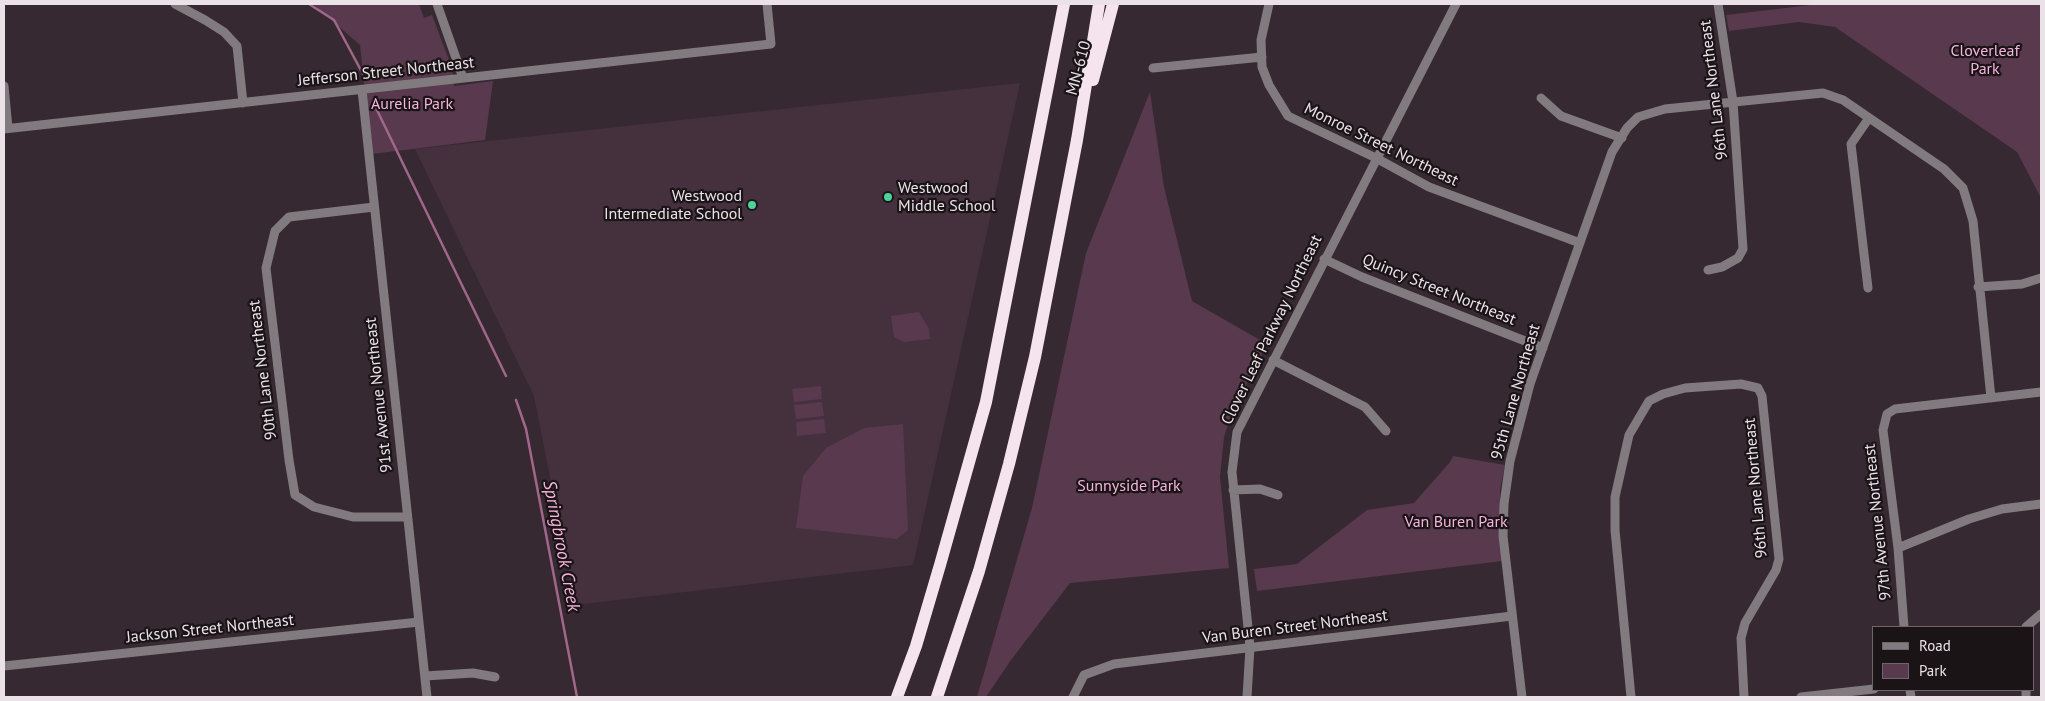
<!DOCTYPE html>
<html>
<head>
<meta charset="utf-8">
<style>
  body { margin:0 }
  #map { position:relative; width:2045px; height:701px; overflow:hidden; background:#362931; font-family:"PT Sans",sans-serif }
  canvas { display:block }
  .frame { position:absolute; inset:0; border:5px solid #ebe2e7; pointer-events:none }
  .legend { position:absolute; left:1872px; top:626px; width:162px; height:65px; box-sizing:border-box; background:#1a1417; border:1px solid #6e666a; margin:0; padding:6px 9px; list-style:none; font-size:15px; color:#ebe2e7 }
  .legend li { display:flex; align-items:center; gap:10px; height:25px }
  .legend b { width:25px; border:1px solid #6e666a }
</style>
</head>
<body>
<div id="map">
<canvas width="2045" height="701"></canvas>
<div class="frame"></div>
<ul class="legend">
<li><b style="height:6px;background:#817a7e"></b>Road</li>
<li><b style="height:14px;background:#59394d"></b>Park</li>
</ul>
</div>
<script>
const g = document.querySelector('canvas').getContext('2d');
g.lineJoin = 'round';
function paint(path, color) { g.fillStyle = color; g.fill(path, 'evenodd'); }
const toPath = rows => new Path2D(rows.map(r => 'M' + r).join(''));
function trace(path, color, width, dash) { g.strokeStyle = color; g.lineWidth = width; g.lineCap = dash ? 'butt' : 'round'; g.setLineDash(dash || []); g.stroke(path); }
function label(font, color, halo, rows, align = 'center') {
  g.font = font + ' "PT Sans",sans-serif'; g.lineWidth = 4.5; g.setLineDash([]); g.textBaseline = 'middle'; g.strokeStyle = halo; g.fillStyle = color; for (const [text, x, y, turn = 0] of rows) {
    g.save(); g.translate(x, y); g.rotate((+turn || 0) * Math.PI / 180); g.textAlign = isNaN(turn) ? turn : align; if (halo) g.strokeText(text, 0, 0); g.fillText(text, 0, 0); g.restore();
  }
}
paint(toPath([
  [1020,83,913,565,575,605,534,396,415,149]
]), '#44313d');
paint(toPath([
  [313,4,419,4,424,18,432,15,452,68,454,86,493,81,485,140,372,154,360,45],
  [1819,4,2041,4,2041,198,2017,152,1835,27,1799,22,1729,31,1726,15],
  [1150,92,1164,187,1192,301,1267,344,1232,413,1224,437,1220,477,1229,568,1070,583,1011,660,986,697,977,697,1032,508,1086,253],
  [919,312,929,329,930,339,904,342,894,337,891,316],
  [821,386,822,399,794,402,792,389],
  [822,402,824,416,796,419,794,405],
  [824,419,826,433,797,436,796,422],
  [903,424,908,530,897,539,796,528,803,476,826,448,864,428],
  [1453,456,1505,465,1500,490,1500,520,1502,561,1257,591,1254,569,1297,564,1367,510,1414,503,1450,462]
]), '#59394d');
trace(toPath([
  [309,4,334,20,364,76],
  [376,108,506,376],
  [516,400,526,429,577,697]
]), '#a0678b', 2.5);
trace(toPath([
  [175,4,205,20,224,32,237,46,243,103],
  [437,4,463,78],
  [1269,4,1261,40,1262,67,1269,85,1288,116,1376,158,1429,187,1580,243],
  [1153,68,1262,57],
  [4,86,8,128],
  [362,90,427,697],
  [1541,98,1561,116,1622,138],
  [4,129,771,44,767,4],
  [374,207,289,217,275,231,266,268,289,460,295,495,314,507,353,517,407,517],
  [1324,259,1362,277,1543,348],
  [1708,270,1722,267,1738,258,1743,249,1733,102,1718,4],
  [1978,287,2022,284,2041,278],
  [1868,288,1851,144,1869,118],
  [1273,360,1365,407,1386,431],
  [1233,490,1260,489,1278,495],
  [1898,548,1969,519,2002,509,2041,504],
  [1904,627,1898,548,1883,430,1887,414,1895,409,2041,392],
  [2026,627,2041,614],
  [4,666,419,622],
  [425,676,473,673,495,677],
  [1910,690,1911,697],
  [2026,690,2026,697],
  [1073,697,1084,675,1114,664,1512,616],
  [1247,697,1250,647,1232,472,1237,432,1456,4],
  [1522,697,1503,536,1504,504,1510,461,1530,384,1612,152,1627,128,1638,117,1665,109,1823,93,1843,100,1944,169,1963,188,1973,221,1991,398],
  [1631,697,1615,530,1615,497,1629,435,1649,401,1663,394,1685,388,1741,384,1758,388,1762,396,1779,559,1776,570,1745,623,1741,638,1744,697],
  [1801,697,1874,689]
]), '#817a7e', 9);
trace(toPath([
  [1093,80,1113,4],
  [897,697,916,646,940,565,986,402,1064,4],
  [937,697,979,571,1009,464,1035,357,1077,140,1099,4]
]), '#f5e4ee', 12);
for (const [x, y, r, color] of [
  [888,197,5,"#4cd39a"],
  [752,205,5,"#4cd39a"]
]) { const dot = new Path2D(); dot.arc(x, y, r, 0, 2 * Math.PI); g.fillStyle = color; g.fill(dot); trace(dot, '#1a1417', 2); }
label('16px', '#f7b4dd', '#1a1417', [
  ["Cloverleaf",1985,51],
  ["Park",1985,69],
  ["Aurelia Park",412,104],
  ["Sunnyside Park",1129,486],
  ["Van Buren Park",1456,522]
]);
label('16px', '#ebe2e7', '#1a1417', [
  ["MN-610",1079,68,-75],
  ["Jefferson Street Northeast",386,72,-6],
  ["96th Lane Northeast",1714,90,-97],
  ["Monroe Street Northeast",1381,145,26],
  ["Quincy Street Northeast",1439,290,22],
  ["Clover Leaf Parkway Northeast",1272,330,-64],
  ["90th Lane Northeast",263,370,-97],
  ["95th Lane Northeast",1516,392,-74],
  ["91st Avenue Northeast",379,395,-96],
  ["96th Lane Northeast",1756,488,-95],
  ["97th Avenue Northeast",1878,522,-96],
  ["Van Buren Street Northeast",1295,627,-7],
  ["Jackson Street Northeast",210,629,-6]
]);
label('16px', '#ebe2e7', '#1a1417', [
  ["Westwood",898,188],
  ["Middle School",898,206],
  ["Westwood",742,196,"right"],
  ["Intermediate School",742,214,"right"]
], 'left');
label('italic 18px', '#f9b5df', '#1a1417', [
  ["Springbrook Creek",561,546,79]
]);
</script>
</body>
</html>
